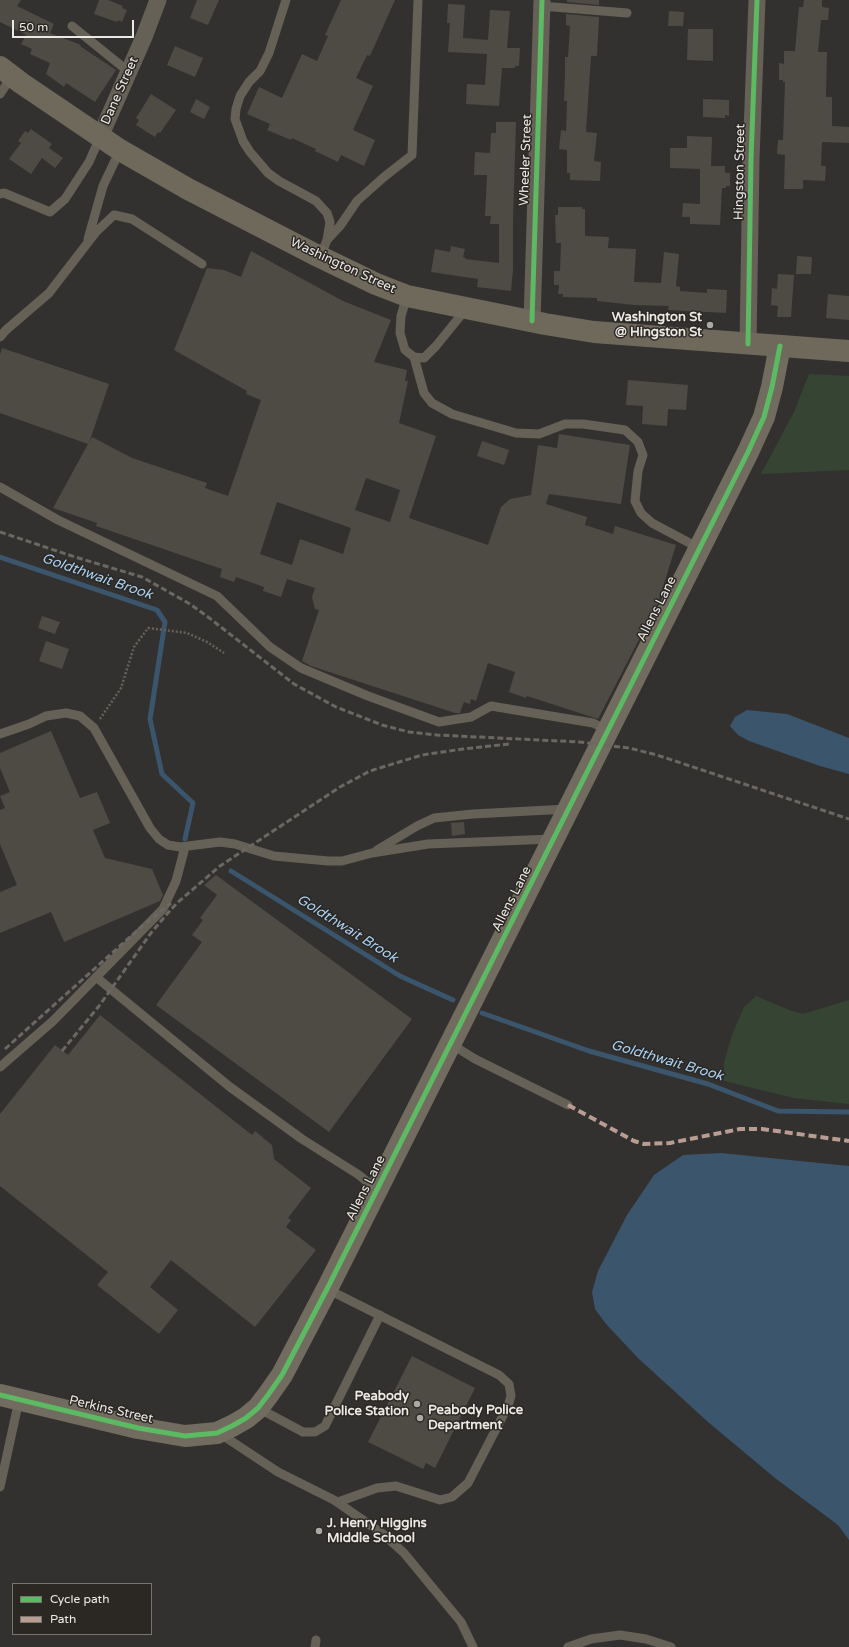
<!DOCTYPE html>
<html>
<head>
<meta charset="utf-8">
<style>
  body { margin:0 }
  #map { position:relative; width:849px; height:1647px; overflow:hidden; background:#33312f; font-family:"Varela Round",sans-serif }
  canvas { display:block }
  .legend { position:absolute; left:12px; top:1583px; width:140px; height:52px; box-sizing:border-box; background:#2b2723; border:1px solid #787571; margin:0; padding:5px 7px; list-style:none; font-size:12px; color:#ebe9e6 }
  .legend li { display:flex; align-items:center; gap:8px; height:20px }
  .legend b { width:20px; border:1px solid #787571 }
  .scale { position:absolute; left:12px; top:20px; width:122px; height:18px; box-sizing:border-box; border:2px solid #ebe9e6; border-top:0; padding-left:5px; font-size:12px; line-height:14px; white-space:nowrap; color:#ebe9e6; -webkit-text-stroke:3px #2b2723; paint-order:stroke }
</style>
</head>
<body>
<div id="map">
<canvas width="849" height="1647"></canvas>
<ul class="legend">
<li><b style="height:5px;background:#5cba63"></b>Cycle path</li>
<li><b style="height:5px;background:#b99d93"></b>Path</li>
</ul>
<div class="scale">50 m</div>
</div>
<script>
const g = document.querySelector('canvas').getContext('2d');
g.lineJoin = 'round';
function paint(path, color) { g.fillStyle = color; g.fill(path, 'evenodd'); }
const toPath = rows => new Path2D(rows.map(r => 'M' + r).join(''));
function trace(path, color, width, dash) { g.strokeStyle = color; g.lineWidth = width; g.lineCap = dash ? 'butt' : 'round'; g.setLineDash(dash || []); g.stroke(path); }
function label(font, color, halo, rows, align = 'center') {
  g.font = font + ' "Varela Round",sans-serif'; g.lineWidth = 3; g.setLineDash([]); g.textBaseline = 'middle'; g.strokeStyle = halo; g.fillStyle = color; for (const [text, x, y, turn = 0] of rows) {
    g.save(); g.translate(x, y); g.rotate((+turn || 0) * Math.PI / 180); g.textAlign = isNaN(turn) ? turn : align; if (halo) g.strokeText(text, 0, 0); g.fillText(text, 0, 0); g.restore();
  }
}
paint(toPath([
  [809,374,849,376,849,470,761,474,794,412],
  [756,996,789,1010,803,1014,849,1000,849,1104,794,1098,724,1081,724,1062,732,1035,744,1007]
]), '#364433');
paint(toPath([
  [747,710,787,714,849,738,849,774,820,766,749,741,738,735,730,726,735,717],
  [721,1153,849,1166,849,1540,838,1525,775,1478,708,1422,638,1358,606,1324,595,1309,592,1292,598,1271,627,1215,654,1175,683,1155]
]), '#3b556c');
trace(toPath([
  [0,557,157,610,165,622,150,719,162,774,193,803,185,839],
  [231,871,400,976,453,1000],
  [482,1013,589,1051,708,1084,778,1111,849,1112]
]), '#3b556c', 5);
paint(toPath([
  [0,0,21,0,17,6,54,24,50,33,81,45,80,46,116,70,95,102,66,83,64,87,46,74,50,63,30,54,32,49,21,44,26,35,0,22],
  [99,0,108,0,123,6,122,8,127,10,122,22,118,20,117,22,94,14],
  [197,0,219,0,208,25,190,18],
  [341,0,395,0,370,56,367,55,356,78,373,86,353,130,375,140,364,166,341,155,338,162,315,151,316,149,292,138,291,140,267,130,270,124,247,114,259,87,282,98,302,54,317,61,328,36,325,35],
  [567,0,599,0,599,5,567,2],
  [804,0,822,0,822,7,829,8,828,20,821,20,818,52,827,52,826,97,832,97,832,126,849,127,849,143,822,142,821,166,826,166,825,181,803,180,803,189,784,189,785,155,777,154,778,140,783,140,785,82,783,82,783,80,779,80,779,63,784,64,784,51,795,51,799,7,803,7],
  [448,4,465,5,463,38,488,40,490,10,510,11,507,48,520,48,519,66,515,66,515,68,502,68,499,106,466,104,467,84,485,85,487,54,448,52,450,23,447,23],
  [669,11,684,12,683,26,668,26],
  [566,14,599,17,597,56,591,56,586,132,597,133,594,161,601,162,600,181,570,180,570,173,567,173,567,150,559,149,561,130,566,131,567,101,564,101,565,74,565,57,568,57,570,26,566,25],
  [688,29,713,29,713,61,687,60],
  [175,46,203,58,195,77,167,65],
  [151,94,176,110,160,133,158,132,155,137,136,125,139,120,136,118],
  [196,99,210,107,204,119,190,112],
  [703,99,729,100,729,116,725,115,725,118,703,117],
  [496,122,516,122,513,220,513,270,511,291,477,287,478,279,431,272,435,249,450,252,451,246,465,249,463,257,466,258,465,259,499,263,499,224,490,224,491,216,485,216,487,175,474,175,475,152,490,153,491,133,496,133],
  [31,129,52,144,49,148,63,158,55,168,42,158,31,174,9,159,21,143,18,141,25,131,28,133],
  [687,136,712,137,711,166,725,166,725,173,730,173,730,186,726,186,726,188,722,188,720,225,690,224,690,217,682,217,683,203,700,204,700,169,670,168,670,148,687,148],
  [558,207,582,207,582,209,585,209,585,236,609,237,608,248,636,249,634,282,661,283,664,252,679,254,676,286,680,287,680,291,707,293,707,289,727,290,726,313,668,310,669,306,634,305,597,301,597,298,563,297,563,294,558,294,559,285,554,285,554,271,560,271,561,243,556,243,555,215,558,215],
  [251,251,343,301,391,320,374,362,407,370,405,381,408,381,399,423,436,436,409,518,488,545,501,507,510,499,531,495,538,445,557,448,559,434,630,445,621,504,549,494,546,504,587,517,585,525,613,534,615,526,676,545,658,603,598,719,527,696,526,698,509,692,515,672,488,663,476,701,471,699,470,704,464,702,460,713,455,713,311,666,302,661,319,610,315,609,312,597,315,588,287,579,281,597,263,591,264,587,236,577,234,582,220,577,222,569,96,526,97,523,53,508,88,444,0,413,0,355,2,348,109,384,89,443,92,437,132,458,207,483,205,488,228,496,261,400,246,394,247,391,174,350,207,268,224,270,241,277],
  [366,478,400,490,390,522,355,510],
  [277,502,351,528,343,554,300,539,292,565,260,554],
  [797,256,812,257,811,274,796,274],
  [778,274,794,275,791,317,777,317,778,306,771,305,772,288,777,289],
  [828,294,849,296,849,320,826,318],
  [628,380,688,385,686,410,668,409,667,426,642,424,643,406,626,405],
  [482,441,509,450,504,465,477,456],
  [42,616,60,622,55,634,38,628],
  [46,641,69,649,62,669,39,661],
  [51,731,80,798,97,792,110,823,93,830,105,858,152,869,163,895,160,901,64,942,51,912,0,933,0,892,17,885,0,844,0,810,5,808,0,796,10,792,0,768,0,753],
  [464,822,465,834,452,836,451,823],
  [216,875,412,1019,329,1132,156,1005,202,942,192,935,203,920,200,918,217,895,204,885],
  [100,1015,252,1135,255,1131,272,1145,274,1159,311,1188,288,1218,291,1220,286,1227,316,1250,255,1327,171,1260,150,1287,178,1310,159,1334,97,1285,108,1272,0,1186,0,1114,55,1045,68,1055],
  [412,1356,475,1388,435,1468,426,1463,423,1469,368,1442]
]), '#4e4b44');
trace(toPath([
  [100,719,121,688,134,647,148,628,187,633,207,642,224,653]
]), '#66625b', 2.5, [2, 2]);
trace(toPath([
  [286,0,269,53,260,71,249,82,240,96,236,109,235,119,243,141,250,152,268,173,279,181,316,201,327,213,330,222,327,240,320,257],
  [541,6,627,13],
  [72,26,129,72],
  [0,94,12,76],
  [0,194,4,193,50,212,65,199,89,162,100,137],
  [88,239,103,186,120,150],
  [327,240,340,226,357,201,384,177,412,155,418,0],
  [407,296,401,316,400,333,405,350,414,357,424,358,436,346,466,309],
  [0,337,6,330,49,293,96,232,114,215,132,219,202,264],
  [414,357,424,393,432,403,452,414,516,433,539,434,565,424,583,424,625,430,638,442,643,455,638,471,635,501,641,513,652,523,699,548],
  [0,487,58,520,217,596,270,647,301,668,368,696,439,722,471,717,491,706,593,723,609,731],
  [0,734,29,724,46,716,66,713,80,716,94,728,150,828,159,839,168,845,180,847,220,842,235,844,274,856,328,861,342,861,372,853,428,844,552,839],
  [377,850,417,826,434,818,473,814,568,809],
  [96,977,230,1087,302,1139,359,1175,377,1190],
  [451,1044,475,1059,568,1105],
  [0,1067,53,1021,163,909,176,881,185,847],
  [327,1289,499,1375,509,1384,511,1396,508,1406,468,1483,452,1497,440,1500,396,1486,377,1488,338,1502],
  [258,1408,303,1432,315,1432,325,1426,380,1315],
  [219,1433,278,1472,334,1500,383,1534,404,1553,461,1622,473,1647],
  [0,1487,19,1400],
  [315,1647,316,1640],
  [568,1647,591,1639,620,1635,646,1639,671,1647]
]), '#656157', 9);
trace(toPath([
  [100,137,144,37,158,0],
  [532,321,542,0],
  [748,344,751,159,757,0]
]), '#656157', 17);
trace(toPath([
  [0,1395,138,1428,185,1436,217,1433,232,1426,246,1418,258,1408,268,1395,282,1375,327,1289,748,452,764,417,772,387,780,346]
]), '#716c5f', 22);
trace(toPath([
  [0,67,21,83,120,150,188,189,314,254,376,284,407,296,545,324,594,332,849,351]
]), '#6f695c', 22);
trace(toPath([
  [0,532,75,557,142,577,190,604,208,617,294,684,336,707,382,725,409,732,437,735,580,742,629,748,657,755,849,819],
  [5,1049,140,928,171,903],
  [62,1051,99,1006,151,933,167,914,177,903,220,866,340,787,370,771,422,755,463,749,509,744]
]), '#6b6863', 3, [6, 3]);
trace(toPath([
  [568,1105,634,1141,644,1144,670,1143,740,1129,762,1129,849,1141]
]), '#b99d93', 4, [8, 4]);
trace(toPath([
  [532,321,542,0],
  [748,344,751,159,757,0],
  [0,1395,138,1428,185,1436,217,1433,232,1426,246,1418,258,1408,268,1395,282,1375,327,1289,748,452,764,417,772,387,780,346]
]), '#5cba63', 5);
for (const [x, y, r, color] of [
  [710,325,4,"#aba9a6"],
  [417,1404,4,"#aba9a6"],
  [420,1418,4,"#aba9a6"],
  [319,1531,4,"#aba9a6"]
]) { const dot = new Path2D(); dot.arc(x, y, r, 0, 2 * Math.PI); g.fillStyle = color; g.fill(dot); trace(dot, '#2b2723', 1.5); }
label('13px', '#ebe9e6', '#2b2723', [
  ["Dane Street",120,91,-66],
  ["Wheeler Street",526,160,-88],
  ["Hingston Street",740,172,-89],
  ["Washington Street",343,266,25],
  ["Allens Lane",657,609,-63],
  ["Allens Lane",512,899,-63],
  ["Allens Lane",366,1188,-63],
  ["Perkins Street",111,1410,13]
]);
label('bold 13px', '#ebe9e6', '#2b2723', [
  ["Washington St",702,318],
  ["@ Hingston St",702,333],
  ["Peabody",409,1397],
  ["Police Station",409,1412],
  ["Peabody Police",428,1411,"left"],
  ["Department",428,1426,"left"],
  ["J. Henry Higgins",327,1524,"left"],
  ["Middle School",327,1539,"left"]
], 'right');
label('italic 14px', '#a8d1f5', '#2b2723', [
  ["Goldthwait Brook",97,577,19],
  ["Goldthwait Brook",347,929,32],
  ["Goldthwait Brook",667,1061,16]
]);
</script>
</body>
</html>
